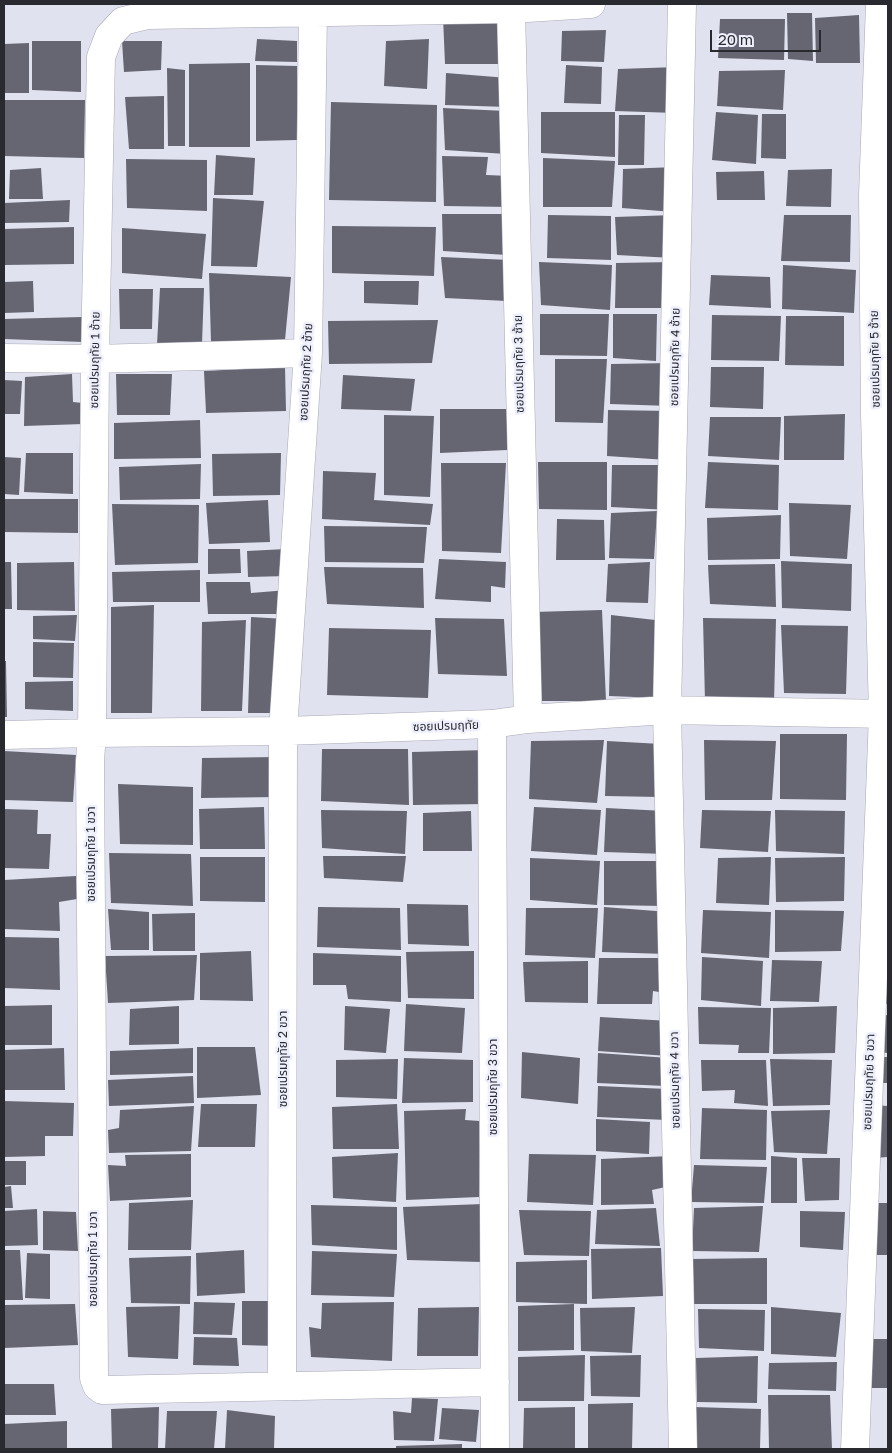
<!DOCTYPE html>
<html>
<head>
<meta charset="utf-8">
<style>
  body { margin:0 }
  #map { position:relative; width:892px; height:1453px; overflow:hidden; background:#e1e2f0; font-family:"Golos Text",sans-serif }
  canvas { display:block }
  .frame { position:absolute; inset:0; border:5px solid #292a2f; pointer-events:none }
  .scale { position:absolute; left:710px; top:30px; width:111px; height:22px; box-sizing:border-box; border:2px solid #292a2f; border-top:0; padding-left:6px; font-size:15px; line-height:18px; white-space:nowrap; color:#292a2f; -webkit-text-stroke:4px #eeeffd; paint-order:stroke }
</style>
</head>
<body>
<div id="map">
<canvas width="892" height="1453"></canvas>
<div class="frame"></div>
<div class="scale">20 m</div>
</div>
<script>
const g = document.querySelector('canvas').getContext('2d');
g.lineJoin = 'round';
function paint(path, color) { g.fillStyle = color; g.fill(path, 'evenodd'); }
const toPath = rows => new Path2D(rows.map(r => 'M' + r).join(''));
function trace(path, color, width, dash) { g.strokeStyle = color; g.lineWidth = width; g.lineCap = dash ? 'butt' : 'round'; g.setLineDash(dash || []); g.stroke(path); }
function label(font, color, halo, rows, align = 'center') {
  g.font = font + ' "Golos Text","Noto Sans Thai",sans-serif'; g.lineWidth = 5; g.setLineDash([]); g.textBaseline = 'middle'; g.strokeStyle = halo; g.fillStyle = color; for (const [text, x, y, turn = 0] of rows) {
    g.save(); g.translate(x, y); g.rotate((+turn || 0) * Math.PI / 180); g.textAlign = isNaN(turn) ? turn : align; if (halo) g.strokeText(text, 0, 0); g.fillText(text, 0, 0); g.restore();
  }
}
paint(toPath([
  [787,13,812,13,813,61,788,59],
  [859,15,860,63,816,63,815,18],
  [443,17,509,17,508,64,445,64],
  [720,19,785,19,784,60,718,58],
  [606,30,604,62,561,61,562,31],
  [257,39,297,41,297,62,255,61],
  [429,39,427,89,384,86,386,41],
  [32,41,81,41,81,92,32,90],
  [122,41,162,41,161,70,124,72],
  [29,43,29,93,4,93,4,44],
  [250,63,250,147,189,147,189,64],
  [256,65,297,66,297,140,256,141],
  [566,65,602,67,601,104,564,103],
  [678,67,676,113,615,111,618,69],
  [167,68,185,70,185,146,168,146],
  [785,70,783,110,717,106,719,71],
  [446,73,508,78,508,107,445,105],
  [164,96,164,149,129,149,125,97],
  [4,100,85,100,84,158,4,156],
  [331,102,437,105,436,202,329,200],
  [443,108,506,111,506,154,445,150],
  [541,112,615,112,615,157,541,153],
  [716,112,758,115,756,164,712,160],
  [762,114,786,114,786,159,761,158],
  [619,115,645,115,644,165,618,165],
  [216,155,255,158,253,195,214,195],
  [442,156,488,157,486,175,510,176,510,207,444,206],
  [543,158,615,161,612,207,543,207],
  [126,159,207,160,207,211,127,208],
  [886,165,888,165,888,212,884,213],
  [676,167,674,212,622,208,623,169],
  [41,168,43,199,9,199,10,170],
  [832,169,831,207,786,206,788,170],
  [764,171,765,200,717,200,716,172],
  [213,198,264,201,257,267,211,266],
  [70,200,69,222,4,223,4,203],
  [442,214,508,214,507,255,443,251],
  [548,215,611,216,611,260,547,258],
  [674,215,673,258,617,255,615,217],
  [784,215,851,215,850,262,781,261],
  [885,220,888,220,888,244,887,244],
  [332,226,436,227,434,276,332,273],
  [74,227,74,264,4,265,4,229],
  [122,228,206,234,202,279,122,273],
  [441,257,510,260,507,301,445,298],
  [539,262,612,265,610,310,541,305],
  [673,262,671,308,615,308,616,263],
  [783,265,856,270,854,313,782,309],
  [209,273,291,277,285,340,211,342],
  [711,275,770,277,771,308,709,305],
  [33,281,34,312,4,313,4,282],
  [364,281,419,281,418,305,364,303],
  [160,288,204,288,202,344,157,345],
  [119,289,153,289,152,329,120,329],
  [540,314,609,314,607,356,540,355],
  [613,314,657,314,656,361,613,358],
  [712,315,781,316,779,361,711,360],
  [786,316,844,316,844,366,785,365],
  [82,317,83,342,4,339,4,319],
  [438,320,432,363,329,364,328,321],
  [555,359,607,359,603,423,555,422],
  [671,363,670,406,610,404,611,364],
  [285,367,286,411,206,413,204,371],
  [711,367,764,367,763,409,710,407],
  [72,374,73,402,83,403,83,424,24,426,25,377],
  [116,374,172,374,170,415,117,415],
  [343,375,415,379,411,411,341,409],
  [4,380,22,381,20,414,4,414],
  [440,409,508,409,507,450,440,453],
  [608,410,670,411,667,460,607,456],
  [845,414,844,460,784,460,784,416],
  [384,415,434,416,430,497,384,495],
  [710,417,781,417,779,460,708,456],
  [200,420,201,458,114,459,114,423],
  [26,453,73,453,73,494,24,492],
  [281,453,280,495,213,496,212,454],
  [4,457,21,458,19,495,4,494],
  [538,462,607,462,607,510,539,509],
  [708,462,779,465,778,510,705,508],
  [441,463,506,463,501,553,442,551],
  [201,464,200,499,120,500,119,467],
  [612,465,669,465,669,510,611,507],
  [323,471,376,473,374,500,433,504,430,525,322,519],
  [4,499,78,499,78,533,4,532],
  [268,500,270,542,209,544,206,503],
  [789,503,851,505,847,559,790,556],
  [112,504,199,505,198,563,115,565],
  [657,511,654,559,609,558,611,513],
  [781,515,780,559,708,560,707,518],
  [557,519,604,520,605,560,556,560],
  [324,526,427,527,424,563,325,562],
  [208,549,240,549,241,573,208,574],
  [286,549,288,576,248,577,247,551],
  [439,559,506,562,505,588,491,586,491,602,435,599],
  [781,561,852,564,851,611,782,608],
  [4,562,11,562,12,609,4,609],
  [74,562,75,611,17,610,17,563],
  [650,562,648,603,606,602,608,564],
  [775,564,776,607,710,604,708,565],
  [324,567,423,568,424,608,327,604],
  [200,570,200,602,113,602,112,572],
  [206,582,250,582,251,593,288,590,287,614,208,614],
  [154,605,152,713,111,713,111,607],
  [602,610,606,701,533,701,533,612],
  [77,615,75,641,33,639,33,616],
  [611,615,664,621,661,698,609,696],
  [251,617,286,619,280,713,248,713],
  [435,618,504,619,507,676,438,674],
  [703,618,776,619,774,703,705,702],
  [246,620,242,711,201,711,202,622],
  [781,625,848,626,846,694,784,693],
  [329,628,431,630,428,698,327,695],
  [33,642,74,643,73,678,33,677],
  [4,661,6,661,7,717,4,717],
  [73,681,73,711,25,709,25,682],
  [780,734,847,734,846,800,780,799],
  [604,740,597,803,529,799,531,741],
  [704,740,776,741,772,800,705,800],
  [607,741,661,744,660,797,605,796],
  [322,749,408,749,409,805,321,801],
  [488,750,486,804,413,805,412,752],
  [4,751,76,755,73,802,4,800],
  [279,757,278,797,201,798,202,758],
  [118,784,193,787,193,845,120,844],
  [264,807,265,849,200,849,199,809],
  [534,807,601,810,597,855,531,851],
  [606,808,665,811,666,854,604,852],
  [4,809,38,810,37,834,51,834,49,869,4,868],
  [321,810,407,811,405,854,322,848],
  [702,810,771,811,768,852,700,848],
  [775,810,845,811,844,854,776,851],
  [471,811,472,851,423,851,423,813],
  [109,853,191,854,193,906,111,903],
  [323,856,406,856,403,882,324,878],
  [200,857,265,857,265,902,200,901],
  [771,857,769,905,716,903,718,858],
  [845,857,844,901,776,902,775,858],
  [530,858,600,861,597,905,530,900],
  [604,861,667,861,664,906,604,905],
  [76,876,77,899,59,902,60,931,4,929,4,880],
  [407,904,468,905,469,946,408,944],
  [318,907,400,908,401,950,317,947],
  [604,907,669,912,666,954,602,952],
  [526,908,598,908,595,958,525,955],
  [108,909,149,912,149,950,111,950],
  [703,910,771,912,769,958,701,953],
  [775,910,844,911,841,951,775,952],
  [195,913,195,951,153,951,152,914],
  [4,937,59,938,60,990,4,988],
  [251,951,253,1001,200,1000,200,953],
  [474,951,474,999,408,998,406,952],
  [313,953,401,956,401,1002,348,999,346,985,313,985],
  [197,955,194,1000,108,1003,105,956],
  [702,957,763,961,761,1006,701,1000],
  [880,957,888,957,888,1004,878,1003],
  [599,958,668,958,665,993,653,991,652,1004,597,1004],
  [772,960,822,961,819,1002,770,1001],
  [588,961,588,1003,525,1002,523,962],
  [406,1004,465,1008,462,1053,404,1051],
  [52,1005,52,1045,4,1045,4,1006],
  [179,1006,179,1044,129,1045,130,1009],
  [345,1006,390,1009,386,1053,344,1050],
  [837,1006,835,1053,773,1054,773,1008],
  [698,1007,771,1008,769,1053,738,1053,739,1045,699,1044],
  [888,1015,888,1053,875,1052,876,1016],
  [600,1017,670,1021,668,1056,598,1051],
  [197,1047,255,1047,261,1095,197,1098],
  [64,1048,65,1090,4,1090,4,1050],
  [193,1048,193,1073,110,1075,110,1051],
  [522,1052,580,1058,578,1104,521,1098],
  [598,1053,669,1058,666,1086,597,1083],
  [875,1057,888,1057,888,1083,875,1083],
  [404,1058,473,1060,473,1102,402,1103],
  [398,1059,397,1099,336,1097,336,1060],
  [770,1059,832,1060,830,1105,773,1106],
  [701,1060,766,1060,768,1106,734,1103,735,1090,702,1091],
  [193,1076,194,1103,109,1106,108,1080],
  [598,1086,668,1089,667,1120,597,1117],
  [4,1101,74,1103,73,1136,45,1136,45,1156,4,1157],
  [201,1104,257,1104,255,1147,198,1147],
  [397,1104,399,1149,333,1149,332,1107],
  [873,1105,888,1106,888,1157,873,1158],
  [194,1106,191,1151,109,1153,108,1130,119,1128,120,1110],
  [702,1108,767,1110,766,1160,700,1159],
  [466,1109,465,1120,480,1121,479,1197,406,1200,404,1111],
  [830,1110,827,1154,774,1152,771,1111],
  [596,1119,650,1122,649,1154,596,1151],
  [398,1153,396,1202,333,1198,332,1157],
  [191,1154,191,1197,110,1201,108,1165,126,1166,125,1155],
  [529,1154,596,1155,593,1205,527,1202],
  [671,1156,670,1186,652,1190,654,1204,601,1205,601,1159],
  [771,1156,797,1158,797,1203,771,1203],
  [802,1158,840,1158,839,1200,805,1201],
  [4,1161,26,1161,26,1185,4,1185],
  [694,1165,767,1167,764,1203,691,1202],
  [11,1186,13,1208,4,1208,4,1187],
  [193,1200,191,1250,128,1250,129,1203],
  [873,1203,888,1203,888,1255,872,1255],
  [483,1204,482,1262,407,1260,403,1207],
  [311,1205,397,1207,397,1250,312,1245],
  [763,1206,759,1252,692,1251,694,1208],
  [656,1208,660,1246,595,1244,597,1210],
  [37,1209,38,1245,4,1246,4,1211],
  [519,1210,591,1211,589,1256,524,1255],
  [43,1211,76,1212,78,1251,43,1250],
  [800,1211,845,1212,843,1250,800,1247],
  [661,1248,663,1296,592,1299,591,1249],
  [4,1250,20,1250,23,1300,4,1300],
  [244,1250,245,1293,197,1296,196,1253],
  [312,1251,397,1254,394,1297,311,1295],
  [27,1253,50,1254,50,1299,25,1298],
  [191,1256,190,1304,131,1303,129,1258],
  [767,1258,767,1304,691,1304,691,1259],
  [587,1260,587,1304,516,1302,516,1262],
  [242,1301,276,1301,274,1346,242,1345],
  [194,1302,235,1303,232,1335,193,1334],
  [394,1302,392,1361,311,1357,309,1327,321,1329,322,1303],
  [75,1304,78,1345,4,1348,4,1305],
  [574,1304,574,1350,518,1351,518,1306],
  [180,1306,178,1359,128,1357,126,1307],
  [479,1307,478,1356,417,1356,418,1308],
  [635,1307,632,1353,581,1351,580,1308],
  [771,1307,841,1313,836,1357,771,1354],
  [698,1309,765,1310,764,1351,699,1348],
  [194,1337,237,1338,239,1366,193,1365],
  [868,1339,888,1339,888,1388,870,1388],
  [585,1355,584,1401,518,1401,518,1357],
  [641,1355,640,1397,591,1396,590,1356],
  [758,1356,757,1403,697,1402,696,1358],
  [837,1362,836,1391,768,1389,769,1363],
  [4,1384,54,1384,56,1415,4,1415],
  [768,1395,830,1395,832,1449,769,1449],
  [412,1398,438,1399,434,1441,394,1440,393,1411,411,1413],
  [633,1403,632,1449,588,1449,588,1404],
  [159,1407,158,1449,112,1449,111,1409],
  [575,1407,575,1449,523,1448,524,1408],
  [693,1407,761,1409,760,1449,694,1449],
  [442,1408,479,1410,476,1442,439,1439],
  [227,1410,275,1416,274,1449,225,1449],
  [167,1411,217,1411,214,1449,165,1449],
  [67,1421,67,1449,4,1449,4,1424],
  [462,1444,462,1449,396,1449,396,1446]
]), '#656672');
const street = toPath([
  [682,4,667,710,683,1449],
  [511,9,528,719],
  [4,358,95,359,308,353],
  [492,724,495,1449],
  [4,735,92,733,283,731,492,724,528,719,667,710,888,714],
  [495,1382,102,1390,97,1386,94,1378,90,761,92,733,95,359,101,57,109,36,123,21,148,15,511,9,591,4],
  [282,1386,283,731,308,353,313,13],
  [855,1449,883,714,875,414,873,195,880,4]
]);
trace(street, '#a7a8b5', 29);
trace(street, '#fff', 28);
label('12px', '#292a2f', '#eeeffd', [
  ["ซอยเปรมฤทัย 4 ซ้าย",675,357,-89],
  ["ซอยเปรมฤทัย 5 ซ้าย",875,359,-91],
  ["ซอยเปรมฤทัย 1 ซ้าย",95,360,-89],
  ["ซอยเปรมฤทัย 3 ซ้าย",519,364,-91],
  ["ซอยเปรมฤทัย 2 ซ้าย",306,372,-87],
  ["ซอยเปรมฤทัย",446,726,-2],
  ["ซอยเปรมฤทัย 1 ขวา",91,854,-90],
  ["ซอยเปรมฤทัย 2 ขวา",283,1059,-90],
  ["ซอยเปรมฤทัย 4 ขวา",675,1080,-91],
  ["ซอยเปรมฤทัย 5 ขวา",869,1082,-88],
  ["ซอยเปรมฤทัย 3 ขวา",493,1087,-90],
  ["ซอยเปรมฤทัย 1 ขวา",93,1259,-90]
]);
</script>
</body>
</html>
